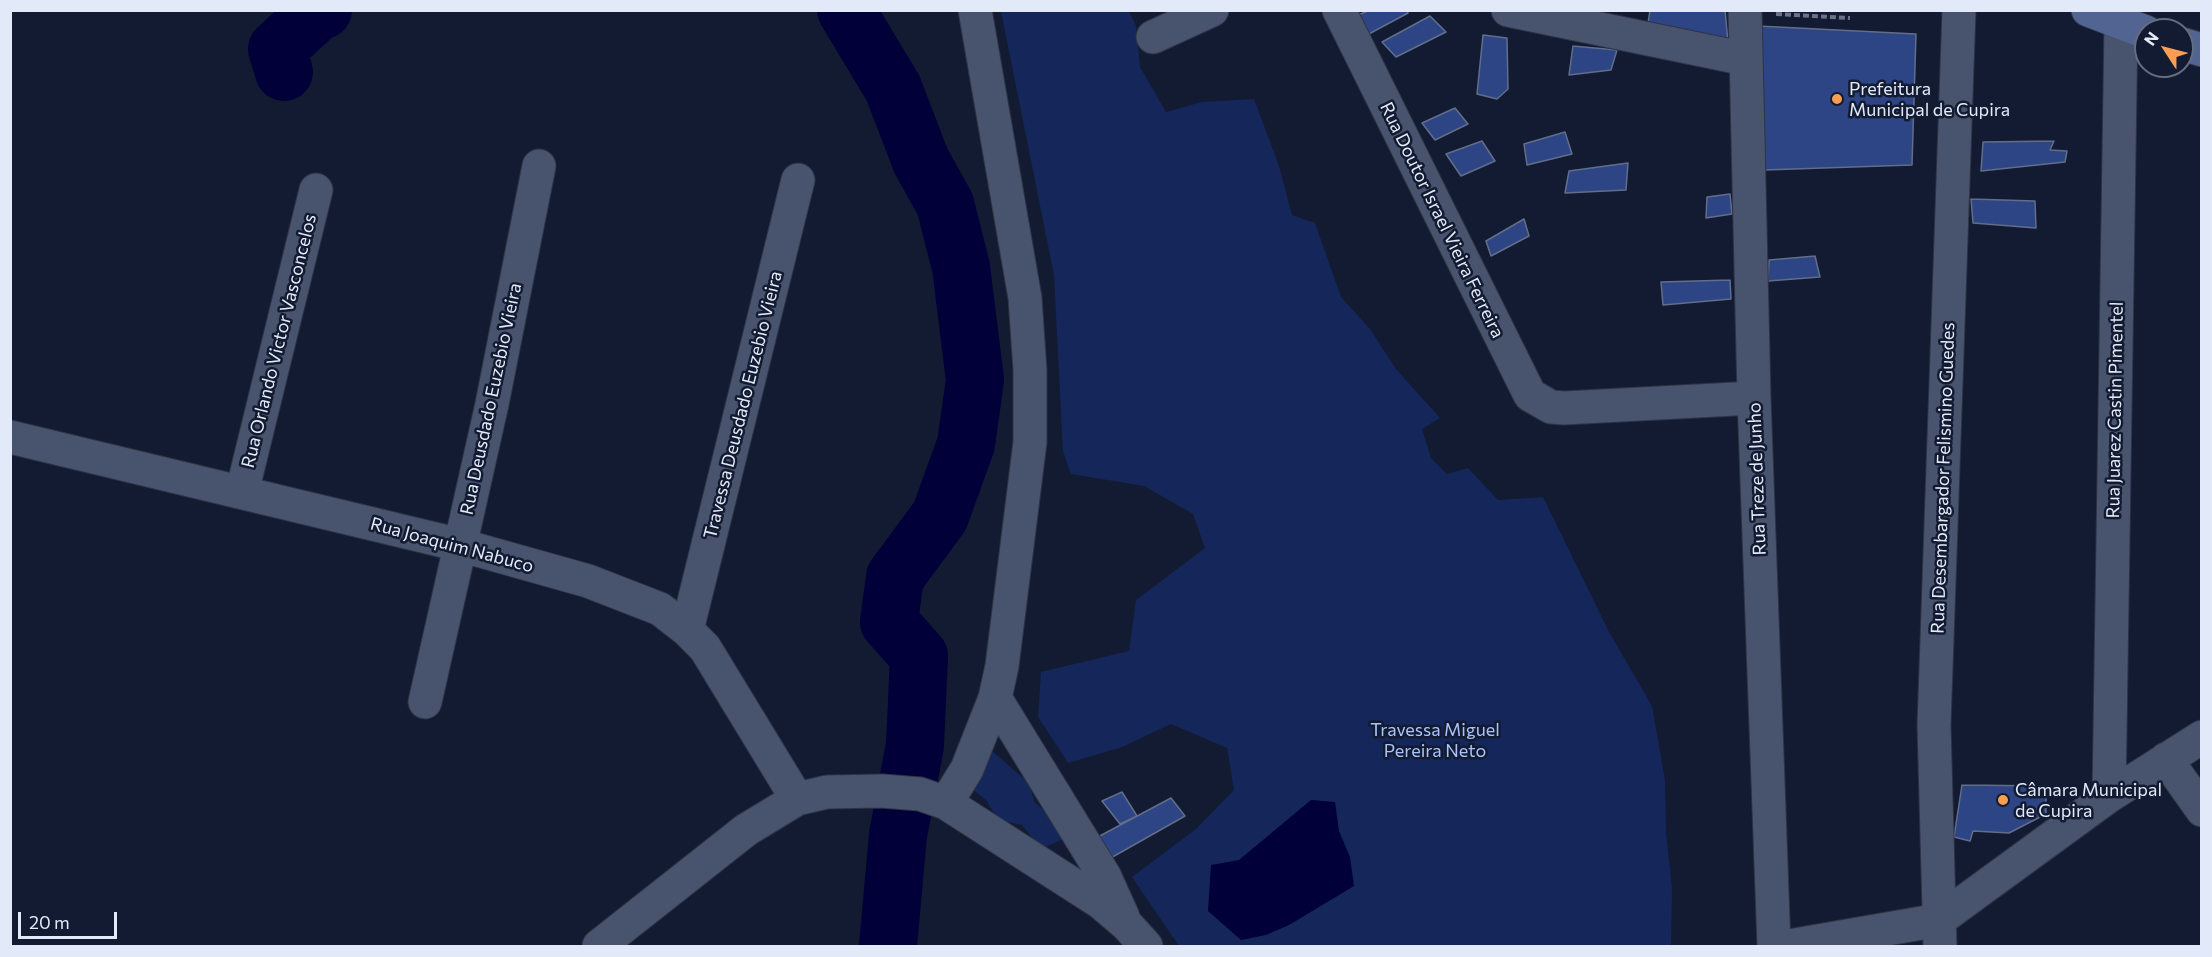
<!DOCTYPE html>
<html>
<head>
<meta charset="utf-8">
<style>
  body { margin:0 }
  #map { position:relative; width:2212px; height:957px; overflow:hidden; background:#121b31; font-family:Commissioner,sans-serif }
  canvas { display:block }
  .frame { position:absolute; inset:0; border:12px solid #e2e9f8; pointer-events:none }
  .north { position:absolute; left:2134px; top:18px; width:60px; height:60px; box-sizing:border-box; background:#121b31; border:2px solid #656d81; border-radius:50%; rotate:306deg; font-size:16px; font-weight:700; line-height:24px; text-align:center; color:#e2e9f8 }
  .north::after { content:''; display:block; margin:auto; width:21px; height:27px; background:#fc9d54; clip-path:polygon(50% 0,100% 100%,50% 72%,0 100%) }
  .scale { position:absolute; left:18px; top:912px; width:99px; height:27px; box-sizing:border-box; border:3px solid #e2e9f8; border-top:0; padding-left:8px; font-size:18px; line-height:21px; white-space:nowrap; color:#e2e9f8; -webkit-text-stroke:4px #121b31; paint-order:stroke }
</style>
</head>
<body>
<div id="map">
<canvas width="2212" height="957"></canvas>
<div class="frame"></div>
<div class="north">N</div>
<div class="scale">20 m</div>
</div>
<script>
const g = document.querySelector('canvas').getContext('2d');
g.lineJoin = 'round';
function paint(path, color) { g.fillStyle = color; g.fill(path, 'evenodd'); }
const toPath = rows => new Path2D(rows.map(r => 'M' + r).join(''));
function trace(path, color, width, dash) { g.strokeStyle = color; g.lineWidth = width; g.lineCap = dash ? 'butt' : 'round'; g.setLineDash(dash || []); g.stroke(path); }
function label(font, color, halo, rows, align = 'center') {
  g.font = font + ' Commissioner,sans-serif'; g.lineWidth = 5; g.setLineDash([]); g.textBaseline = 'middle'; g.strokeStyle = halo; g.fillStyle = color; for (const [text, x, y, turn = 0] of rows) {
    g.save(); g.translate(x, y); g.rotate((+turn || 0) * Math.PI / 180); g.textAlign = isNaN(turn) ? turn : align; if (halo) g.strokeText(text, 0, 0); g.fillText(text, 0, 0); g.restore();
  }
}
paint(toPath([
  [1001,11,1129,11,1136,26,1140,67,1166,112,1202,102,1254,99,1279,166,1292,215,1315,223,1341,297,1370,329,1396,369,1440,418,1422,429,1431,458,1447,474,1468,468,1498,500,1543,497,1609,632,1652,706,1665,780,1666,833,1672,888,1671,946,1179,946,1132,877,1196,829,1234,790,1227,748,1171,724,1122,747,1068,763,1038,717,1041,672,1129,651,1136,600,1205,548,1193,514,1144,486,1071,474,1063,451,1054,275],
  [992,751,1029,783,1035,803,1055,818,1063,839,1041,849,1022,825,998,820,986,800,971,788,969,768]
]), '#15275a');
paint(toPath([
  [1311,800,1335,802,1339,831,1350,857,1354,886,1289,925,1266,935,1241,940,1208,911,1211,865,1239,860]
]), '#010038');
trace(toPath([
  [846,10,893,88,921,161,945,204,961,267,975,380,966,444,940,516,895,577,889,622,919,656,915,745,898,835,888,946],
  [284,72,277,49,317,12,323,10]
]), '#010038', 58);
const building = toPath([
  [1370,10,1407,10,1408,13,1367,35,1356,16,1370,10],
  [1650,10,1725,10,1728,42,1646,37,1650,10],
  [1430,16,1446,32,1396,57,1382,42,1430,16],
  [1758,26,1916,34,1912,165,1764,170,1758,26],
  [1483,35,1507,38,1508,89,1497,99,1477,94,1483,35],
  [1573,46,1617,50,1611,70,1569,75,1573,46],
  [1455,108,1468,124,1435,140,1422,123,1455,108],
  [1565,132,1572,154,1527,165,1524,144,1565,132],
  [1482,141,1495,161,1461,176,1446,154,1482,141],
  [2054,141,2050,150,2067,151,2065,162,1981,171,1983,142,2054,141],
  [1628,163,1626,190,1565,193,1569,171,1628,163],
  [1730,194,1732,214,1706,218,1707,197,1730,194],
  [1971,199,2035,201,2036,228,1973,223,1971,199],
  [1524,219,1529,236,1491,256,1486,241,1524,219],
  [1815,256,1820,277,1768,281,1769,260,1815,256],
  [1730,280,1731,299,1663,305,1661,282,1730,280],
  [1962,785,2046,786,2046,814,2009,833,1973,831,1970,841,1954,837,1962,785],
  [1122,792,1137,816,1120,824,1102,801,1122,792],
  [1171,798,1185,816,1109,859,1096,838,1171,798]
]);
paint(building, '#2d4585');
trace(building, '#626e89', 1.5);
const minor = toPath([
  [1339,10,1530,395,1551,407,1564,408,1754,398],
  [1508,10,1746,59],
  [1745,10,1754,398,1774,946],
  [1153,37,1212,10],
  [10,437,460,545,588,581,660,609,687,630,705,648,797,799],
  [242,492,316,190],
  [687,630,798,180],
  [995,698,1105,877,1123,917],
  [425,702,492,404,539,166],
  [2166,759,2202,810],
  [2109,796,2121,24],
  [946,803,967,769,995,698,1002,666,1030,442,1030,370,1025,298,975,10],
  [599,946,746,830,797,799,827,792,882,791,920,794,946,803,1100,902,1127,925,1146,946],
  [1789,946,1939,920,2109,796,2202,737],
  [1940,946,1934,725,1959,10]
]);
const secondary = toPath([
  [2088,10,2146,32],
  [2182,44,2202,50]
]);
trace(minor, '#2f3345', 35);
trace(secondary, '#2f3345', 35);
trace(toPath([
  [1776,14,1850,18]
]), '#6a7386', 4, [6, 3]);
trace(minor, '#48546d', 33);
trace(secondary, '#526491', 33);
for (const [x, y, r, color] of [
  [1837,99,6,"#fc9d54"],
  [2003,800,6,"#fc9d54"]
]) { const dot = new Path2D(); dot.arc(x, y, r, 0, 2 * Math.PI); g.fillStyle = color; g.fill(dot); trace(dot, '#121b31', 2); }
label('18px', '#e2e9f8', '#121b31', [
  ["Prefeitura",1849,89],
  ["Municipal de Cupira",1849,110],
  ["Câmara Municipal",2015,790],
  ["de Cupira",2015,811]
], 'left');
label('18px', '#e2e9f8', '#121b31', [
  ["Rua Doutor Israel Vieira Ferreira",1442,220,64],
  ["Rua Orlando Victor Vasconcelos",279,341,-76],
  ["Rua Deusdado Euzebio Vieira",491,399,-78],
  ["Travessa Deusdado Euzebio Vieira",743,405,-76],
  ["Rua Juarez Castin Pimentel",2115,410,-89],
  ["Rua Desembargador Felismino Guedes",1943,478,-88],
  ["Rua Treze de Junho",1757,479,-92],
  ["Rua Joaquim Nabuco",452,545,15]
]);
label('18px', '#a9c2fb', '#121b31', [
  ["Travessa Miguel",1435,730],
  ["Pereira Neto",1435,751]
]);
</script>
</body>
</html>
